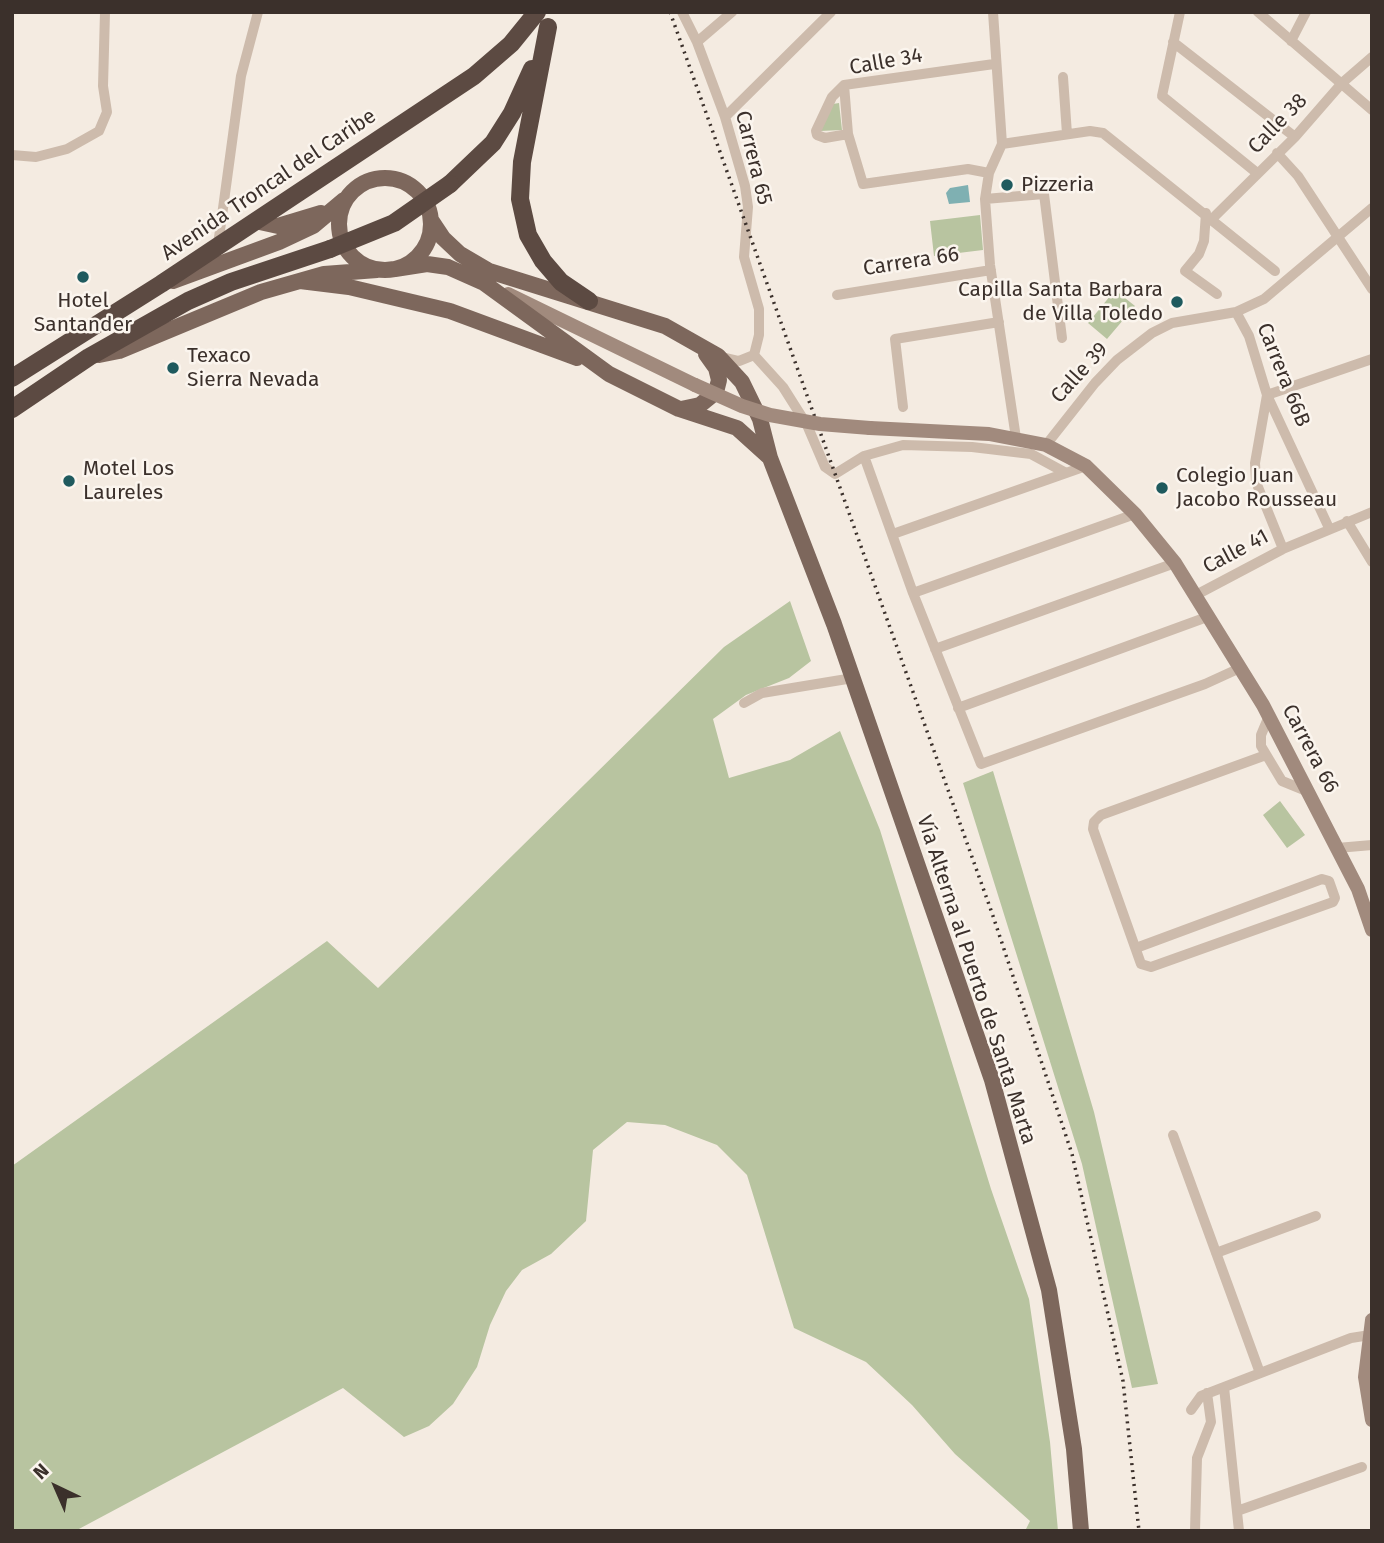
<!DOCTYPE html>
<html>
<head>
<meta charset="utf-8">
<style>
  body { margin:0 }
  #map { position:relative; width:1384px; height:1543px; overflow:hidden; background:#f4ebe1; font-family:"Fira Sans",sans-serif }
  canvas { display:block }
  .frame { position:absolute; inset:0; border:14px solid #3b302b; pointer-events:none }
  .north { position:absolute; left:21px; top:1452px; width:70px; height:70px; -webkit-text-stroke:5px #fbf5ee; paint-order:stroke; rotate:316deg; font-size:19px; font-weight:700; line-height:28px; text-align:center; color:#3b302b }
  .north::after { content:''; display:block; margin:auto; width:24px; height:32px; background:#3b302b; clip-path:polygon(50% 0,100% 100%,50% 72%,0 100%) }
</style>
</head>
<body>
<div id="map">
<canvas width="1384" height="1543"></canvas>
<div class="frame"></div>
<div class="north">N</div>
</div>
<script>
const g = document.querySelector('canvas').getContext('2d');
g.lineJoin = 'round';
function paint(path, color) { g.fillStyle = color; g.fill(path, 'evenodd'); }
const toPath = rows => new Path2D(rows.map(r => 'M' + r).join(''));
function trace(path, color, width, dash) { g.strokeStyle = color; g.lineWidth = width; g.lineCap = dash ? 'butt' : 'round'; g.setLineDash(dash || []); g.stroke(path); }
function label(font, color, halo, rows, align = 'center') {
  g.font = font + ' "Fira Sans",sans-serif'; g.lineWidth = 5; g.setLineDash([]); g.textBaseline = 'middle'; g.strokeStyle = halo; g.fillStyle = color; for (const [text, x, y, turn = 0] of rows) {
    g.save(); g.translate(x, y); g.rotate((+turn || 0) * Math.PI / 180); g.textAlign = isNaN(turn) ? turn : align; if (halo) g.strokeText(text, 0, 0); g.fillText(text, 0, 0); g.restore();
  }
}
paint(toPath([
  [839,103,842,130,820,131,833,104],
  [980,215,983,250,934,256,930,221],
  [1115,290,1135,306,1107,339,1088,323],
  [790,601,811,661,789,678,746,695,713,719,729,778,790,760,840,731,880,830,991,1189,1029,1299,1050,1442,1058,1531,1025,1531,1030,1521,955,1454,912,1405,866,1362,794,1328,747,1175,717,1145,665,1125,627,1122,593,1150,586,1221,551,1254,522,1270,506,1291,490,1325,477,1367,453,1404,429,1426,404,1437,343,1388,77,1530,12,1531,12,1166,327,941,378,988,724,647],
  [993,771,1094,1112,1158,1384,1132,1388,1082,1164,963,783],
  [1280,801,1305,835,1287,848,1263,815]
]), '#b8c4a0');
paint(toPath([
  [968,185,970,202,949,204,946,193,950,188]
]), '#7fb0b2');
trace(toPath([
  [682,12,697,42,725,117,745,186,748,207,744,257,759,309,759,335,754,355,783,387,807,425,825,467,835,474,864,456,903,445,972,447,1031,454,1066,473],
  [993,12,1002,144,989,173,985,199,990,265,1016,438],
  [1180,12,1162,96,1257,173],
  [1258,12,1372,110],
  [1291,41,1306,12],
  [697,42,732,12],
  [1173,42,1295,137],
  [1063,77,1067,134],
  [844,85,848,134,863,184,968,169,989,173],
  [844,85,994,64],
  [844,85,832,97,816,131,817,135,825,138,848,134],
  [725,117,831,12],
  [1002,144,1090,131,1103,133,1275,271],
  [1277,153,1298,176,1372,289],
  [12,155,36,157,67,149,99,131,107,112,103,86,105,12],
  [985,199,1044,194,1062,338],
  [1206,213,1204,241,1199,254,1185,271,1217,294],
  [1213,218,1295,137,1342,83,1372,57],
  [218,245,241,76,258,12],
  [837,295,991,270],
  [1236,312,1249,336,1267,395,1329,528],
  [722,357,739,361,754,355],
  [903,407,895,339,999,322],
  [1046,445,1095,383,1117,360,1152,333,1172,323,1236,312,1264,299,1372,208],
  [864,456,913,593,981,764,1205,684,1240,668],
  [1347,521,1372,562],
  [893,534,1086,466],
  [1283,549,1256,482,1255,463,1267,395,1372,359],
  [913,593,1135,514],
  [1196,595,1283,549,1372,512],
  [935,649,1175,563],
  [744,703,762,693,853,678],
  [958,708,1207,617],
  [1269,716,1261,735,1261,746,1282,781,1309,792],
  [1337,848,1372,845],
  [1136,948,1322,879,1329,881,1335,898,1333,902,1151,967,1141,964,1093,829,1094,822,1101,815,1266,755],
  [1173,1135,1260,1373],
  [1216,1253,1316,1216],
  [1224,1387,1239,1531],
  [1191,1410,1201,1396,1351,1338,1370,1335],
  [1237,1511,1362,1467],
  [1195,1531,1197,1458,1211,1422,1207,1393]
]), '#cdbbac', 10);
trace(toPath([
  [508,294,695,385],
  [870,428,989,434,1046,445,1086,466,1135,514,1175,563,1263,705,1358,889,1372,930],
  [1372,1320,1365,1377,1372,1420]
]), '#a18a7d', 14);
trace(toPath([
  '339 224a46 46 0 1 1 92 0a46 46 0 1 1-92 0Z',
  [431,220,443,238,460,254,489,271,665,326,718,356,742,382,760,419,770,458,834,624,992,1080,1049,1290,1074,1449,1081,1531],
  [255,221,278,226,321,213],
  [395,269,427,264,448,267,484,283,609,374,679,409,737,428,768,456],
  [173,281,279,242,313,226,344,200],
  [300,281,349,287,450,311,577,358],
  [99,355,119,351,261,292,324,274,377,270],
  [681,409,700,405,716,392,719,380,716,368,706,354]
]), '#7d675c', 16);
trace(toPath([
  [548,27,522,162,520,199,528,235,543,261,561,282,589,301],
  [450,184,493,143,512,113,532,69],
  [12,378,161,284,474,76,511,44,537,12],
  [12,409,89,357,188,301,231,282,330,249]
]), '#5c4a42', 18);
trace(toPath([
  [670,12,992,913,1072,1154,1123,1381,1139,1531]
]), '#3b302b', 3.5, [2, 5]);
trace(toPath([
  [695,385,742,406,770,415,820,424,870,428]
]), '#a18a7d', 14);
trace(toPath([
  [330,249,394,223,450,184]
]), '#5c4a42', 18);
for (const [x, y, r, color] of [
  [1007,185,7,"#1f5a5e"],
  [83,277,7,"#1f5a5e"],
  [1177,302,7,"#1f5a5e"],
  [173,368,7,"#1f5a5e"],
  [69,481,7,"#1f5a5e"],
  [1162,488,7,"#1f5a5e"]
]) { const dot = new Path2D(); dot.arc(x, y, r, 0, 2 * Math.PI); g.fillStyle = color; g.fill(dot); trace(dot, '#fbf5ee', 2.5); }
label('21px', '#3b302b', '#fbf5ee', [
  ["Calle 34",886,62,-10],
  ["Calle 38",1278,124,-46],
  ["Carrera 65",753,158,76],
  ["Avenida Troncal del Caribe",269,185,-34],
  ["Carrera 66",911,262,-9],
  ["Calle 39",1080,373,-48],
  ["Carrera 66B",1283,375,68],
  ["Calle 41",1236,552,-28],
  ["Carrera 66",1310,749,62],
  ["Vía Alterna al Puerto de Santa Marta",976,980,72]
]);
label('21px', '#3b302b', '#fbf5ee', [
  ["Pizzeria",1021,185],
  ["Capilla Santa Barbara",1163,290,"right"],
  ["de Villa Toledo",1163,314,"right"],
  ["Hotel",83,301,"center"],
  ["Santander",83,325,"center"],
  ["Texaco",187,356],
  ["Sierra Nevada",187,380],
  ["Motel Los",83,469],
  ["Laureles",83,493],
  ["Colegio Juan",1176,476],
  ["Jacobo Rousseau",1176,500]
], 'left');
</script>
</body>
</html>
